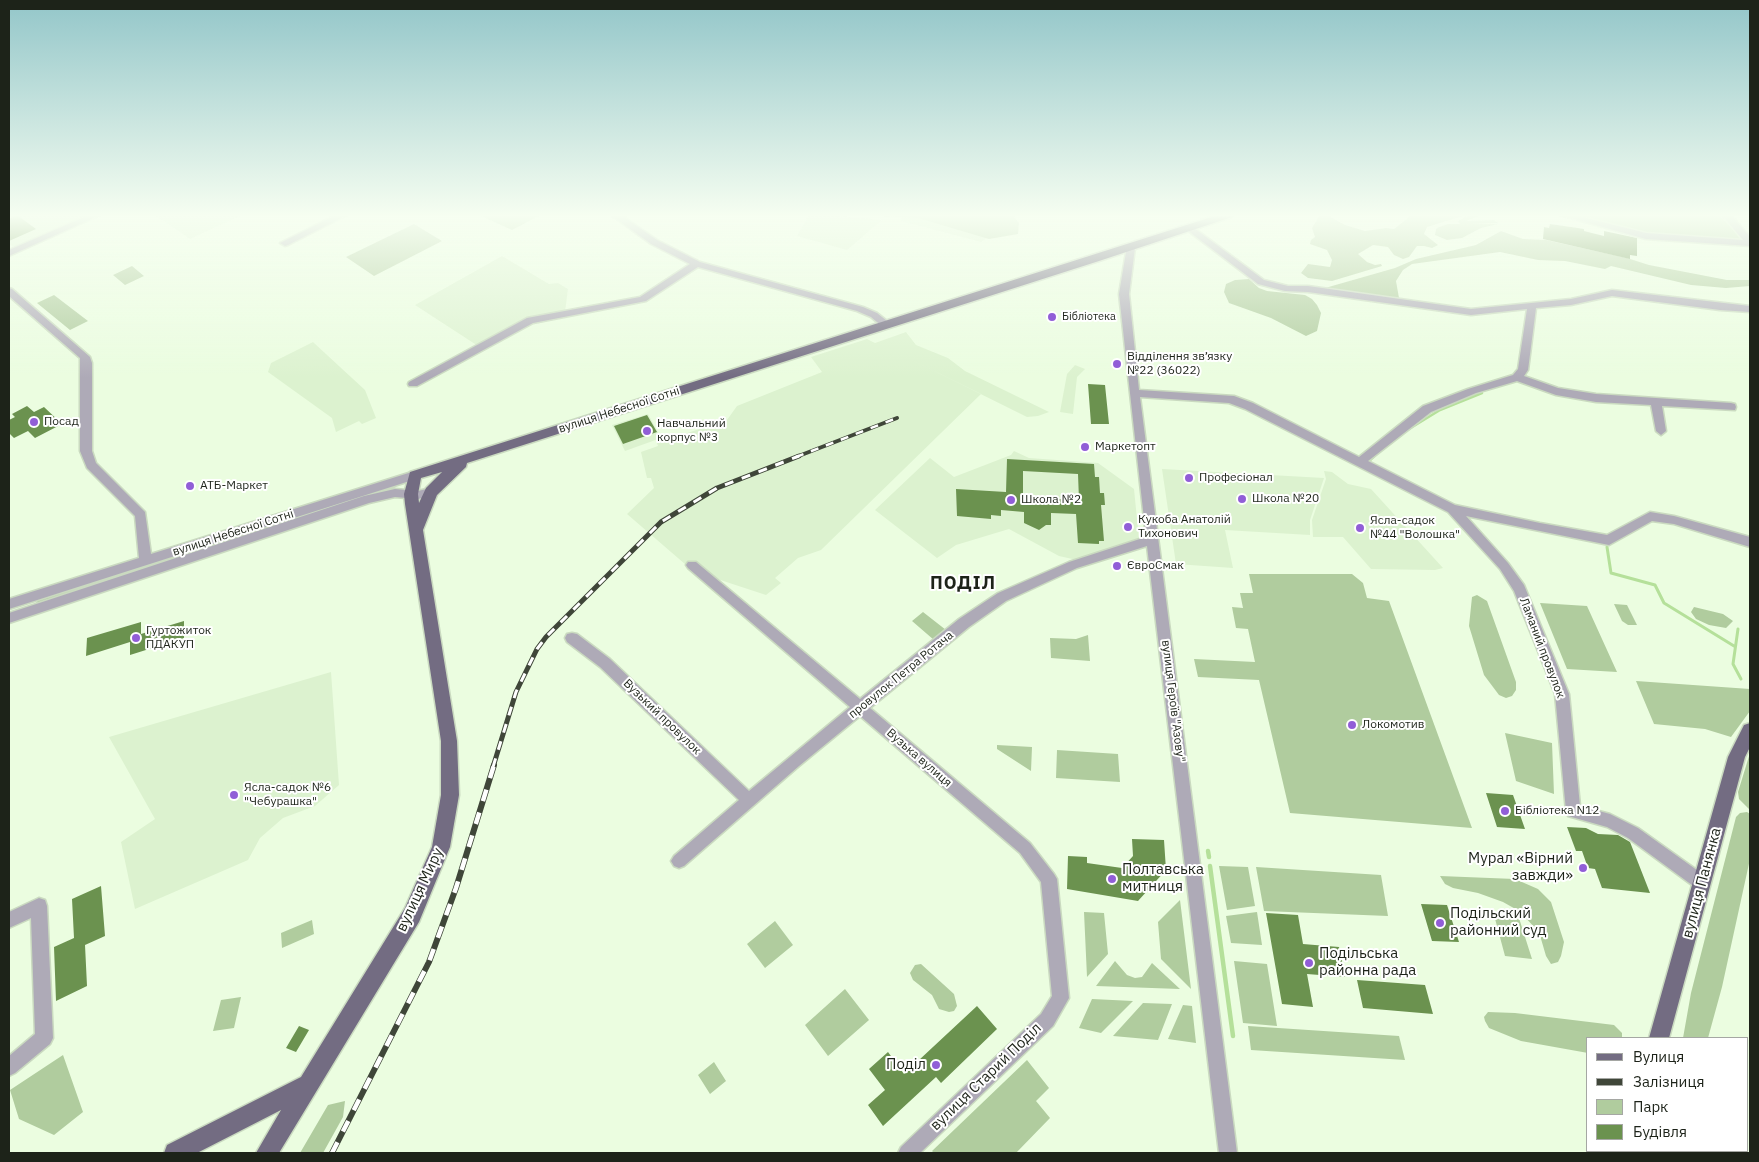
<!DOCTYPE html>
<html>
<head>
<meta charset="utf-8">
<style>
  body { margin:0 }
  #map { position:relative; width:1759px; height:1162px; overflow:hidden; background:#ebfde0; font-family:"IBM Plex Sans",sans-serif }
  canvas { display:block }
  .frame { position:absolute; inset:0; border:10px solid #1d2319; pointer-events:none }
  .legend { position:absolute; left:1586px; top:1037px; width:162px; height:115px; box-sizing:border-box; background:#fff; border:1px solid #a5a7a3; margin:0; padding:6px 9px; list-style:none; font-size:15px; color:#1d2319 }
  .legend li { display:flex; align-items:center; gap:10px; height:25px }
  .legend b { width:25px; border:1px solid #a5a7a3 }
</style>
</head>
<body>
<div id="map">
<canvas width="1759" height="1162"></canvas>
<div class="frame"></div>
<ul class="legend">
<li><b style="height:6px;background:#736c82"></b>Вулиця</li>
<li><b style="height:6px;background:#3f4639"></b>Залізниця</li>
<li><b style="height:14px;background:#b0cc9e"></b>Парк</li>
<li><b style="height:14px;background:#6b924f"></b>Будівля</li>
</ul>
</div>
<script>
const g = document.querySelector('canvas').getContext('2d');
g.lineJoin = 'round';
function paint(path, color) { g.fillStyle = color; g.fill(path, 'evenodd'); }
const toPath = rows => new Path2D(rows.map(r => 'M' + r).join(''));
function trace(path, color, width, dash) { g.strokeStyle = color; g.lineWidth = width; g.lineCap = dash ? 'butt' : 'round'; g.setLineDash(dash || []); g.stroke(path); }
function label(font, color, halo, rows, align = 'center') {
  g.font = font + ' "IBM Plex Sans",sans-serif'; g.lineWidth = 4; g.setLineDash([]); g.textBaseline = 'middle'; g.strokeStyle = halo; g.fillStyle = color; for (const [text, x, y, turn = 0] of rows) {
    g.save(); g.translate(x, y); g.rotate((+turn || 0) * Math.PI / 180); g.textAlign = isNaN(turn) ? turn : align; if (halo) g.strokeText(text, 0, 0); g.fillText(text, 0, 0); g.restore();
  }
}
paint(toPath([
  [9,215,87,215,13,247,9,244],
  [155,215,242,215,190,239],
  [809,215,825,215,882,220,847,250,797,236],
  [903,215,924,215,987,238,981,242,901,221],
  [502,256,549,284,558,283,568,289,565,312,530,318,478,346,415,305],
  [906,332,916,345,948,358,965,371,1049,412,1038,416,1027,417,906,357,981,394,821,550,798,558,775,578,781,583,766,595,693,571,627,514,654,488,651,478,647,478,641,452,658,446,657,443,727,420,737,406,822,372,811,357,867,339,875,343],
  [313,342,365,390,376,418,362,424,359,421,336,432,332,418,268,372,271,363],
  [1075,365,1085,369,1077,377,1073,414,1060,412,1067,374],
  [648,414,661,438,625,451,612,425],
  [1014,451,1029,458,1098,463,1134,489,1139,539,1077,560,1059,556,1009,529,956,545,937,558,875,510,930,458,954,477,1011,455],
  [1162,469,1324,478,1310,520,1310,535,1225,530,1233,568,1176,564],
  [1324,471,1332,472,1348,484,1371,489,1443,568,1435,570,1371,569,1343,537,1313,537,1312,520,1326,479],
  [331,672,339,785,315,806,283,818,260,838,248,860,135,909,121,842,155,819,109,737]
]), '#dcf2cf');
paint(toPath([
  [479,215,541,215,512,230],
  [865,215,1013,215,1019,223,1018,234,989,239,918,218],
  [1320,215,1327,215,1345,225,1365,231,1386,228,1394,229,1412,215,1466,215,1427,227,1424,234,1438,245,1432,248,1424,246,1417,246,1409,257,1403,259,1394,255,1388,247,1373,245,1358,254,1367,262,1375,265,1381,264,1382,266,1332,281,1308,278,1301,273,1308,264,1330,267,1332,260,1327,250,1310,244,1311,240,1315,237,1312,228],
  [1469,215,1481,215,1466,221,1494,220,1498,223,1469,224,1498,224,1481,228,1462,238,1447,240,1435,235,1436,229,1439,227,1448,224,1460,224,1458,221],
  [1572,215,1719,215,1745,241,1646,235,1624,230,1624,227],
  [414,224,442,241,374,276,346,257],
  [1501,231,1523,239,1546,240,1627,258,1649,265,1727,280,1750,280,1750,286,1726,288,1691,285,1611,266,1605,269,1565,261,1538,260,1500,252,1412,264,1403,270,1396,281,1399,298,1325,288,1395,268,1416,259,1476,245],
  [132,266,144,276,125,285,113,275],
  [1249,279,1259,288,1267,291,1305,295,1312,299,1317,305,1321,313,1317,331,1306,336,1271,318,1229,303,1224,292,1226,284,1235,280],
  [54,295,88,321,70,330,37,303],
  [355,498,355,500,40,604,36,603,40,598],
  [1249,574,1352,574,1363,583,1367,598,1389,601,1472,828,1290,813,1259,680,1198,677,1194,659,1255,662,1248,629,1236,628,1232,607,1243,608,1240,593,1253,593],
  [1477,595,1487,601,1516,682,1516,690,1512,696,1506,698,1499,695,1484,675,1469,626,1472,597],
  [1540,603,1587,606,1617,672,1567,669],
  [1614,604,1627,605,1637,625,1628,625,1622,621],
  [1694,607,1723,614,1733,621,1726,628,1709,625,1696,619,1691,612],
  [923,612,946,630,934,640,912,621],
  [1088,635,1090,661,1051,658,1050,638,1076,639],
  [1636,681,1750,689,1750,711,1731,737,1705,729,1654,724],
  [1505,733,1552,743,1554,794,1516,781],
  [997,745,1032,747,1031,771,997,749],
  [1057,750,1118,754,1120,782,1056,778],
  [1750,753,1750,810,1739,799,1738,792],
  [1747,812,1750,814,1750,859,1722,987,1708,1038,1683,1038,1691,993,1736,817,1740,813],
  [1219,866,1248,867,1255,906,1227,910],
  [1256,867,1381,875,1388,916,1264,911],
  [1440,876,1515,879,1538,889,1551,902,1564,942,1561,956,1558,962,1551,964,1546,956,1539,932,1519,911,1503,902,1478,893,1453,888,1445,884],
  [1180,900,1191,989,1161,959,1158,922],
  [1084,912,1104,913,1108,954,1087,977],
  [1257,912,1262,945,1231,943,1226,916],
  [1494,915,1519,918,1532,959,1505,956],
  [312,920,314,934,282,948,281,933],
  [775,921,793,945,765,968,747,944],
  [1115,961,1127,975,1135,978,1142,977,1152,963,1180,989,1096,986],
  [1234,961,1267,964,1277,1026,1243,1023],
  [921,964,954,994,957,1006,954,1011,949,1012,939,1009,932,995,913,980,910,973,915,965],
  [845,989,869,1020,828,1056,805,1025],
  [241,997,234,1028,213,1031,221,1000],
  [1092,999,1133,1001,1101,1033,1079,1028],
  [1143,1003,1172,1004,1158,1040,1113,1036],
  [1183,1005,1192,1006,1196,1043,1168,1039],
  [1488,1012,1515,1013,1614,1025,1622,1033,1622,1038,1588,1038,1588,1053,1521,1041,1489,1028,1485,1021,1484,1017],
  [1248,1026,1399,1036,1405,1060,1251,1050],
  [63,1055,83,1112,54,1135,19,1119,10,1090],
  [1027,1060,1049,1088,1036,1101,1050,1118,1016,1153,934,1153,932,1151],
  [714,1062,726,1081,710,1094,698,1075],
  [345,1101,343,1117,323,1153,300,1153,328,1105]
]), '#b0cc9e');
trace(toPath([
  [1409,429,1440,410,1482,393],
  [1373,457,1376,454]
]), '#b5e09a', 2.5);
trace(toPath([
  [1368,462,1374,456],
  [1607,547,1611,573,1655,585,1664,603,1734,646],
  [1738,629,1733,664,1741,679]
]), '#b5e09a', 3);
trace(toPath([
  [1208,851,1209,857],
  [1210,866,1233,1036]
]), '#b5e09a', 4.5);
paint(toPath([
  [17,215,36,229,9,241,9,219],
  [1550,224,1578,228,1584,229,1584,231,1604,236,1604,231,1637,238,1637,256,1630,255,1630,259,1543,239,1544,227,1549,228],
  [1088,384,1105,385,1109,424,1091,424],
  [27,406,34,412,44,407,62,424,35,438,28,431,14,438,9,433,9,420,15,417,12,414],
  [647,415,657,432,623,444,614,426],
  [1007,459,1094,464,1095,477,1099,477,1100,493,1104,493,1105,505,1101,505,1104,541,1099,541,1099,544,1078,543,1076,514,1051,513,1051,525,1046,525,1039,530,1024,523,1024,512,1001,510,1001,516,991,515,991,519,957,516,956,489,1006,492],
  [1023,471,1078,474,1079,500,1023,497],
  [184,621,184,638,130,655,130,642,86,656,87,638,141,622,141,634],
  [1486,793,1513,795,1525,829,1497,827],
  [1567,827,1586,828,1598,834,1618,835,1630,842,1650,893,1602,888,1595,869,1588,868,1582,851,1576,851],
  [1132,839,1164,840,1166,870,1138,901,1067,889,1068,856,1087,857,1087,863,1122,868,1133,856],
  [101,886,105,936,85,945,87,986,56,1001,54,947,74,938,72,899],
  [1421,904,1447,905,1459,942,1432,941],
  [1266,913,1298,915,1303,944,1339,947,1345,977,1307,974,1313,1007,1282,1004],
  [1357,980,1425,985,1433,1014,1363,1008],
  [977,1006,997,1029,941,1083,936,1077,883,1126,868,1105,885,1090,869,1069,888,1052,904,1074],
  [299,1026,309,1030,296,1052,286,1048]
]), '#6b924f');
const minor = toPath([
  [89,215,100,215,9,256,9,250,89,215],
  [336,215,347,215,288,245,285,246,280,243,336,215],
  [611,215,621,215,657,240,700,262,863,307,877,313,892,325,891,327,883,327,871,317,857,311,698,267,646,301,533,323,417,386,409,386,408,384,409,382,527,318,640,297,690,264,651,244,611,215],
  [1560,215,1574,215,1646,233,1743,240,1722,215,1731,215,1750,237,1750,246,1646,239,1560,215],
  [1190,225,1264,280,1288,286,1308,286,1471,309,1571,299,1612,290,1750,306,1750,312,1720,310,1612,296,1571,305,1536,308,1528,370,1524,376,1558,388,1596,394,1731,403,1735,404,1736,407,1735,410,1662,406,1666,431,1661,435,1656,431,1651,405,1596,402,1556,395,1517,381,1476,393,1431,412,1368,461,1455,505,1540,523,1607,535,1650,512,1674,516,1750,537,1750,547,1674,524,1652,521,1609,545,1466,516,1508,563,1524,585,1569,694,1580,806,1610,814,1638,828,1708,878,1710,883,1708,888,1702,891,1696,888,1628,838,1607,827,1568,816,1566,811,1555,694,1514,591,1500,569,1448,512,1245,409,1229,403,1140,397,1237,1153,1219,1153,1147,546,1077,568,1006,601,969,627,870,708,1030,843,1054,874,1057,879,1069,998,1053,1026,920,1153,898,1153,901,1147,1041,1014,1052,996,1041,882,1020,853,860,716,799,766,684,866,679,868,674,866,671,861,674,856,739,800,600,667,567,642,565,638,567,634,572,633,577,634,610,659,749,791,850,707,688,568,686,565,688,562,696,562,860,699,959,619,998,593,1069,562,1146,537,1119,294,1127,246,1130,245,1135,248,1129,294,1139,390,1234,396,1253,403,1359,457,1423,406,1468,389,1513,375,1518,369,1527,309,1471,315,1308,292,1285,291,1258,284,1187,230,1186,228,1190,225],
  [9,288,12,289,90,357,92,363,92,451,96,463,145,512,151,554,415,471,421,475,419,478,9,609,9,599,139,558,135,516,87,468,80,451,80,358,9,296,9,288],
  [431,488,437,492,435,495,418,499,395,497,369,503,9,623,9,613,364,496,395,489,418,491,431,488],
  [39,898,45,900,47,906,53,1038,50,1044,15,1073,9,1076,9,1056,35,1034,31,918,9,928,9,912,39,898]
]);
const major = toPath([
  [1218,215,1233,215,1232,217,1099,261,467,463,466,467,437,495,423,530,457,741,459,795,450,847,419,922,279,1153,256,1153,281,1110,197,1153,164,1153,167,1145,301,1077,405,908,432,847,441,795,441,741,405,504,404,494,410,472,1218,215],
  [442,472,426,488,419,503,418,494,421,478,442,472],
  [1750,723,1750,747,1745,757,1669,1038,1649,1038,1728,757,1744,725,1750,723],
  [1618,1151,1640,1151,1639,1153,1617,1153,1618,1151]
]);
trace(minor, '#cadac0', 3);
trace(major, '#cadac0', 3);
paint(minor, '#aeaab7');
paint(major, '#736c82');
const railFar2 = toPath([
  [796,457,897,418]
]);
const railFar1 = toPath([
  [493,767,516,692,537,649,546,637,661,522,717,488,799,456]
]);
const rail = toPath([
  [332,1153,429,962,456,888,494,765]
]);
trace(railFar2, '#3f4639', 4);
trace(railFar1, '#3f4639', 5);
trace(rail, '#3f4639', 6);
trace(railFar2, '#fff', 2.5, [8]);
trace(railFar1, '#fff', 3, [9]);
trace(rail, '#fff', 4.5, [12]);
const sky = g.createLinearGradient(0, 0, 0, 378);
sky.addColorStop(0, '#93c6c9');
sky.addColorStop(0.57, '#f6fef1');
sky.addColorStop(1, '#f6fef100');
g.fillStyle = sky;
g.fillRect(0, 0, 1759, 378);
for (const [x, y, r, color] of [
  [1052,317,5,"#915ed7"],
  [1117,364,5,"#915ed7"],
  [34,422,5,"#915ed7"],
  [647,431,5,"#915ed7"],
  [1085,447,5,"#915ed7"],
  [1189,478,5,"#915ed7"],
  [190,486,5,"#915ed7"],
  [1242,499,5,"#915ed7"],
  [1011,500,5,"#915ed7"],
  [1128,527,5,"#915ed7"],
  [1360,528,5,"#915ed7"],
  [1117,566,5,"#915ed7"],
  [136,638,5,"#915ed7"],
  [1352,725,5,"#915ed7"],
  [234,795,5,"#915ed7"],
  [1505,811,5,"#915ed7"],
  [1583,868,5,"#915ed7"],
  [1112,879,5,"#915ed7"],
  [1440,923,5,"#915ed7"],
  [1309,963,5,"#915ed7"],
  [936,1065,5,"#915ed7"]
]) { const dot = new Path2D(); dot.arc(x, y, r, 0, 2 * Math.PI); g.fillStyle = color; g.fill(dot); trace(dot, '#fff', 2); }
label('11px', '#1d2319', '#fff', [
  ["Бібліотека",1062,317]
], 'left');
label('12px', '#1d2319', '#fff', [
  ["Відділення зв’язку",1127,357],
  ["№22 (36022)",1127,371],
  ["Посад",44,422],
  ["Навчальний",657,424],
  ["корпус №3",657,438],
  ["Маркетопт",1095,447],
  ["Професіонал",1199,478],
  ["АТБ-Маркет",200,486],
  ["Школа №20",1252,499],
  ["Школа №2",1021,500],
  ["Кукоба Анатолій",1138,520],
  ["Тихонович",1138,534],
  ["Ясла-садок",1370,521],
  ["№44 \"Волошка\"",1370,535],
  ["ЄвроСмак",1127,566],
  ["Гуртожиток",146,631],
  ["ПДАКУП",146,645],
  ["Локомотив",1362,725],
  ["Ясла-садок №6",244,788],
  ["\"Чебурашка\"",244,802],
  ["Бібліотека N12",1515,811]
], 'left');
label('12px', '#1d2319', '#fff', [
  ["вулиця Небесної Сотні",619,410,-18],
  ["вулиця Небесної Сотні",233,533,-18],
  ["Ламаний провулок",1542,648,69],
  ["провулок Петра Ротача",901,675,-39],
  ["вулиця Героїв \"Азову\"",1173,701,83],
  ["Вузький провулок",662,717,44],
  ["Вузька вулиця",919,758,41]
]);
label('15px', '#1d2319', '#fff', [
  ["Мурал «Вірний",1573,859,"right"],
  ["завжди»",1573,876,"right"],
  ["Полтавська",1122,870],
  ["митниця",1122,887],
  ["Подільский",1450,914],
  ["районний суд",1450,931],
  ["Подільська",1319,954],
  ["районна рада",1319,971],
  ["Поділ",926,1065,"right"]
], 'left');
label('15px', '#1d2319', '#fff', [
  ["вулиця Панянка",1702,883,-75],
  ["вулиця Миру",420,890,-65],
  ["вулиця Старий Поділ",986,1077,-44]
]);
g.letterSpacing = '1px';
label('bold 18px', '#1d2319', '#fff', [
  ["ПОДІЛ",963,584]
]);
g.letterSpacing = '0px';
</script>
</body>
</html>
